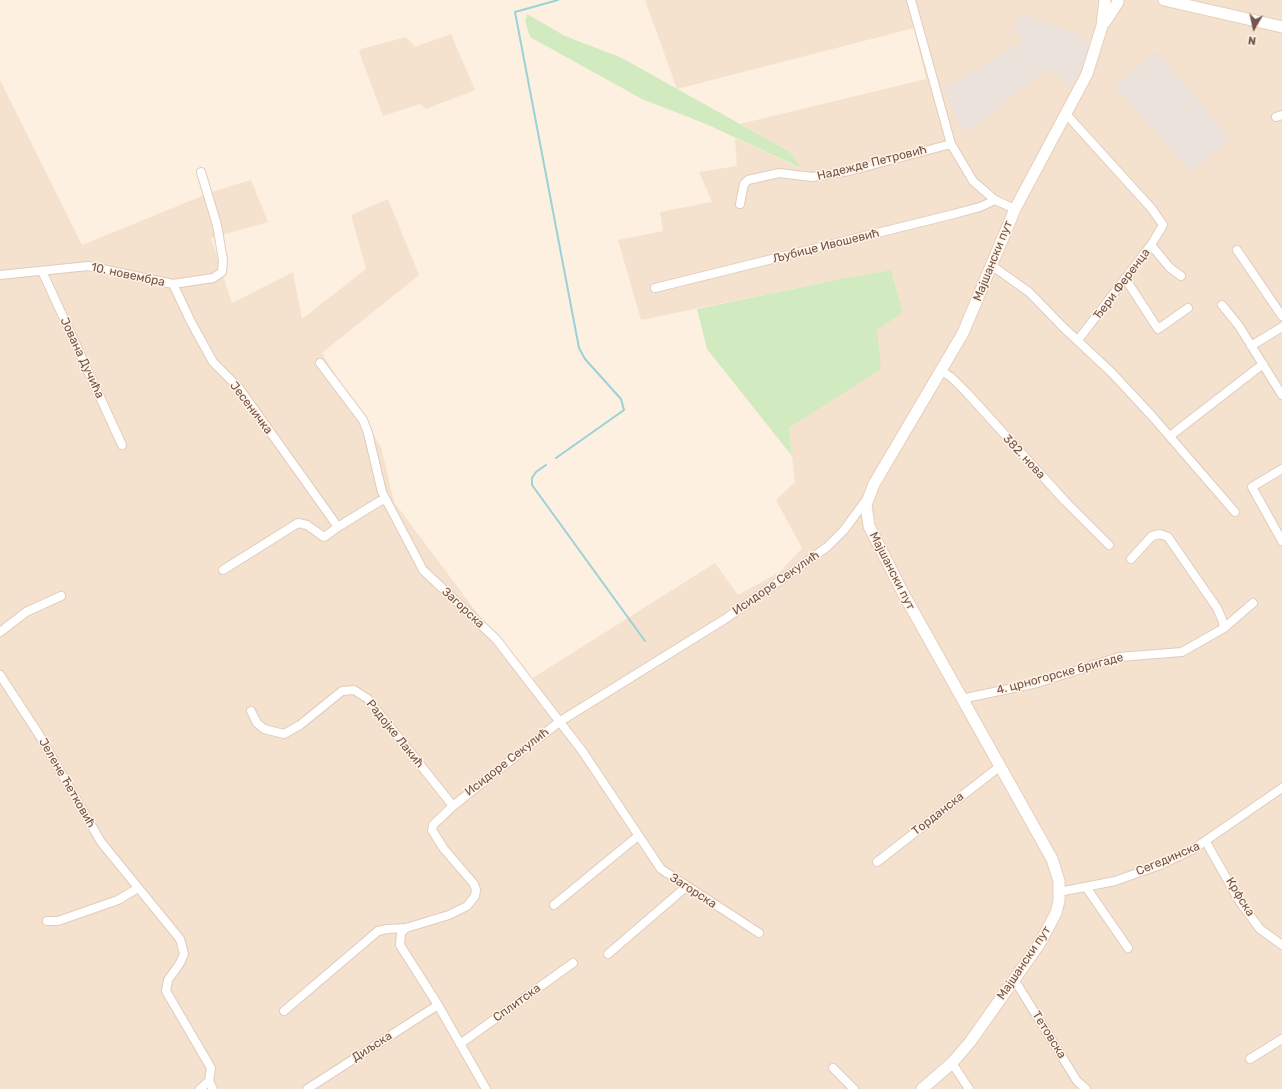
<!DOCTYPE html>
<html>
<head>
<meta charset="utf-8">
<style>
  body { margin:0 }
  #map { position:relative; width:1282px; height:1089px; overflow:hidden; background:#fdf0e0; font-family:Rubik,sans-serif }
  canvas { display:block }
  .north { position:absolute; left:1234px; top:8px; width:40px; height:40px; -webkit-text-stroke:3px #fff4e7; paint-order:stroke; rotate:189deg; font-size:11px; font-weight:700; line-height:16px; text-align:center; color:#745547 }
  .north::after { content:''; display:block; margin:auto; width:14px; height:18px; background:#745547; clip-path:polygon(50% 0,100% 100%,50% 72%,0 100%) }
</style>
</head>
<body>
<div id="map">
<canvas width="1282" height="1089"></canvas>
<div class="north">N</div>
</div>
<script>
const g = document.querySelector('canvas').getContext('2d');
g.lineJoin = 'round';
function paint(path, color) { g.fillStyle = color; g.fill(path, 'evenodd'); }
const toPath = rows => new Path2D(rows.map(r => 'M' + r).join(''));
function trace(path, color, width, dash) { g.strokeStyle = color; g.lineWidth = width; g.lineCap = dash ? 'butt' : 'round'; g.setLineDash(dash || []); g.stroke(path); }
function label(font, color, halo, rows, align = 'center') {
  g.font = font + ' Rubik,sans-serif'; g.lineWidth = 3; g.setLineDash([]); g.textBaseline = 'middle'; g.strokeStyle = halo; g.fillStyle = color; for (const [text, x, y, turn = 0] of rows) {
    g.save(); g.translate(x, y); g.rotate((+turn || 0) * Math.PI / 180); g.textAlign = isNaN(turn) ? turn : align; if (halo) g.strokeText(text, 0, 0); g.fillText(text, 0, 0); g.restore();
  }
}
paint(toPath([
  [645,0,1282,0,1282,1089,0,1089,0,80,82,245,212,192,251,180,268,222,211,238,232,303,293,272,302,319,366,269,351,215,388,199,419,275,322,353,381,447,394,502,528,681,715,563,738,595,780,572,802,548,776,500,795,482,789,428,880,369,876,330,903,312,891,270,845,278,641,320,618,240,663,231,660,212,712,202,699,172,737,166,735,138,800,168,790,152,740,124,926,79,914,28,677,89],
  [451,34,475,90,426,109,420,104,383,116,359,52,361,49,406,37,415,47]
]), '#f4e1ce');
paint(toPath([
  [1023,14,1078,34,1090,47,1072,88,1049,68,1007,99,988,117,974,127,963,131,944,89,1024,41,1013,26],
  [1156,51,1230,138,1192,172,1114,86]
]), '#ebe2dc');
paint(toPath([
  [527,14,565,36,622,58,790,152,801,168,706,124,642,99,530,37,525,21],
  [891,270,903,312,877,330,881,369,789,428,792,456,707,349,697,309,845,278]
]), '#d2eabf');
trace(toPath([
  [556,458,624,410,621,399,585,359,579,348,515,12,558,0],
  [546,465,536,472,532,478,532,485,645,641]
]), '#9bd1d8', 2);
const street = toPath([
  [911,0,951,144,973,181,995,200,1015,209],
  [1066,114,1152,209,1163,225,1151,245,1078,340],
  [1276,117,1282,115],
  [740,204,744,184,748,180,779,173,812,177,849,171,951,144],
  [1151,245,1170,268,1181,276],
  [1237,250,1282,316],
  [991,265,1029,292,1063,327,1112,373,1152,416,1235,512],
  [42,271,122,445],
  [0,275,88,266,173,284,213,278,222,272,223,260,217,225,201,172],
  [1125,278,1158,329,1188,308],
  [173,284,191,322,213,362,239,388,338,527],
  [655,288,950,215,980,207,995,200],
  [1222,305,1239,326,1282,395],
  [1251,346,1282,327],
  [320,363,363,420,368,433,382,492,423,570,496,639,583,752,661,869,759,933],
  [940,370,951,377,968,394,1065,501,1109,545],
  [1170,436,1263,364],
  [1282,469,1252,487,1282,541],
  [1131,559,1152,536,1160,534,1168,537,1217,608,1222,619,1224,628],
  [223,570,298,523,307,525,324,537,338,527,380,501,385,500],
  [0,632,26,612,61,596],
  [0,675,38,733,101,842,180,939,184,954,180,963,168,980,166,991,211,1068,209,1081,213,1089],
  [961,699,1037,683,1119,657,1182,652,1224,628,1253,603],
  [251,711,257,723,264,729,284,734,300,725,342,691,354,690,368,699,453,806],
  [1206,842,1240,902,1260,929,1282,945],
  [877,862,999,767],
  [1086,887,1128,948],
  [1059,892,1115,881,1160,865,1192,850,1282,788],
  [554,905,638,836],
  [47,921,58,921,118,900,138,888],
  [608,954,686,887],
  [1014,979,1077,1081,1086,1089],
  [284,1011,378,931,387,929,406,928],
  [460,1044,573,963],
  [1250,1059,1282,1039],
  [952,1063,969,1089],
  [833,1068,854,1089],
  [200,1089,209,1081],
  [307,1089,438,1005],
  [486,1089,438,1005,400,945,401,933,406,928,449,915,467,906,475,896,476,890,474,884,444,849,432,830,433,825,453,806,559,722,725,619,805,563,827,547,844,530,867,499]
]);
const secondary = toPath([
  [1164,0,1282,27],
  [1105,22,1118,2],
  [922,1089,952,1063,970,1042,1040,943,1056,913,1059,901,1059,881,1052,859,903,593,869,526,866,505,874,484,963,333,1015,209,1087,74,1102,26,1105,0]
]);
trace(street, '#e1ccbc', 10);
trace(secondary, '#e8cebc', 13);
trace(street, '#fff', 8);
trace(secondary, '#fff', 11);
label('12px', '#745547', '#fff4e7', [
  ["Надежде Петровић",872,163,-14],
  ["Љубице Ивошевић",826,246,-14],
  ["Мајшански пут",993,261,-68],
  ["10. новембра",128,275,12],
  ["Ђери Ференца",1122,284,-53],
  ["Јована Дучића",82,358,65],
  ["Јесеничка",251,408,53],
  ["382. нова",1024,457,47],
  ["Мајшански пут",892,571,63],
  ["Исидоре Секулић",776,583,-35],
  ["Загорска",463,608,43],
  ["4. црногорске бригаде",1060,674,-15],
  ["Радојке Лакић",395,734,51],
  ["Исидоре Секулић",507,762,-38],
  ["Јелене Ћетковић",67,783,60],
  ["Торданска",938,814,-38],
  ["Сегединска",1168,859,-23],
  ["Загорска",693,891,33],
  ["Крфска",1240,897,58],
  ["Мајшански пут",1024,963,-56],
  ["Сплитска",517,1003,-36],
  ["Тетовска",1049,1035,58],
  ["Диљска",372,1047,-33]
]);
</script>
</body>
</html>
